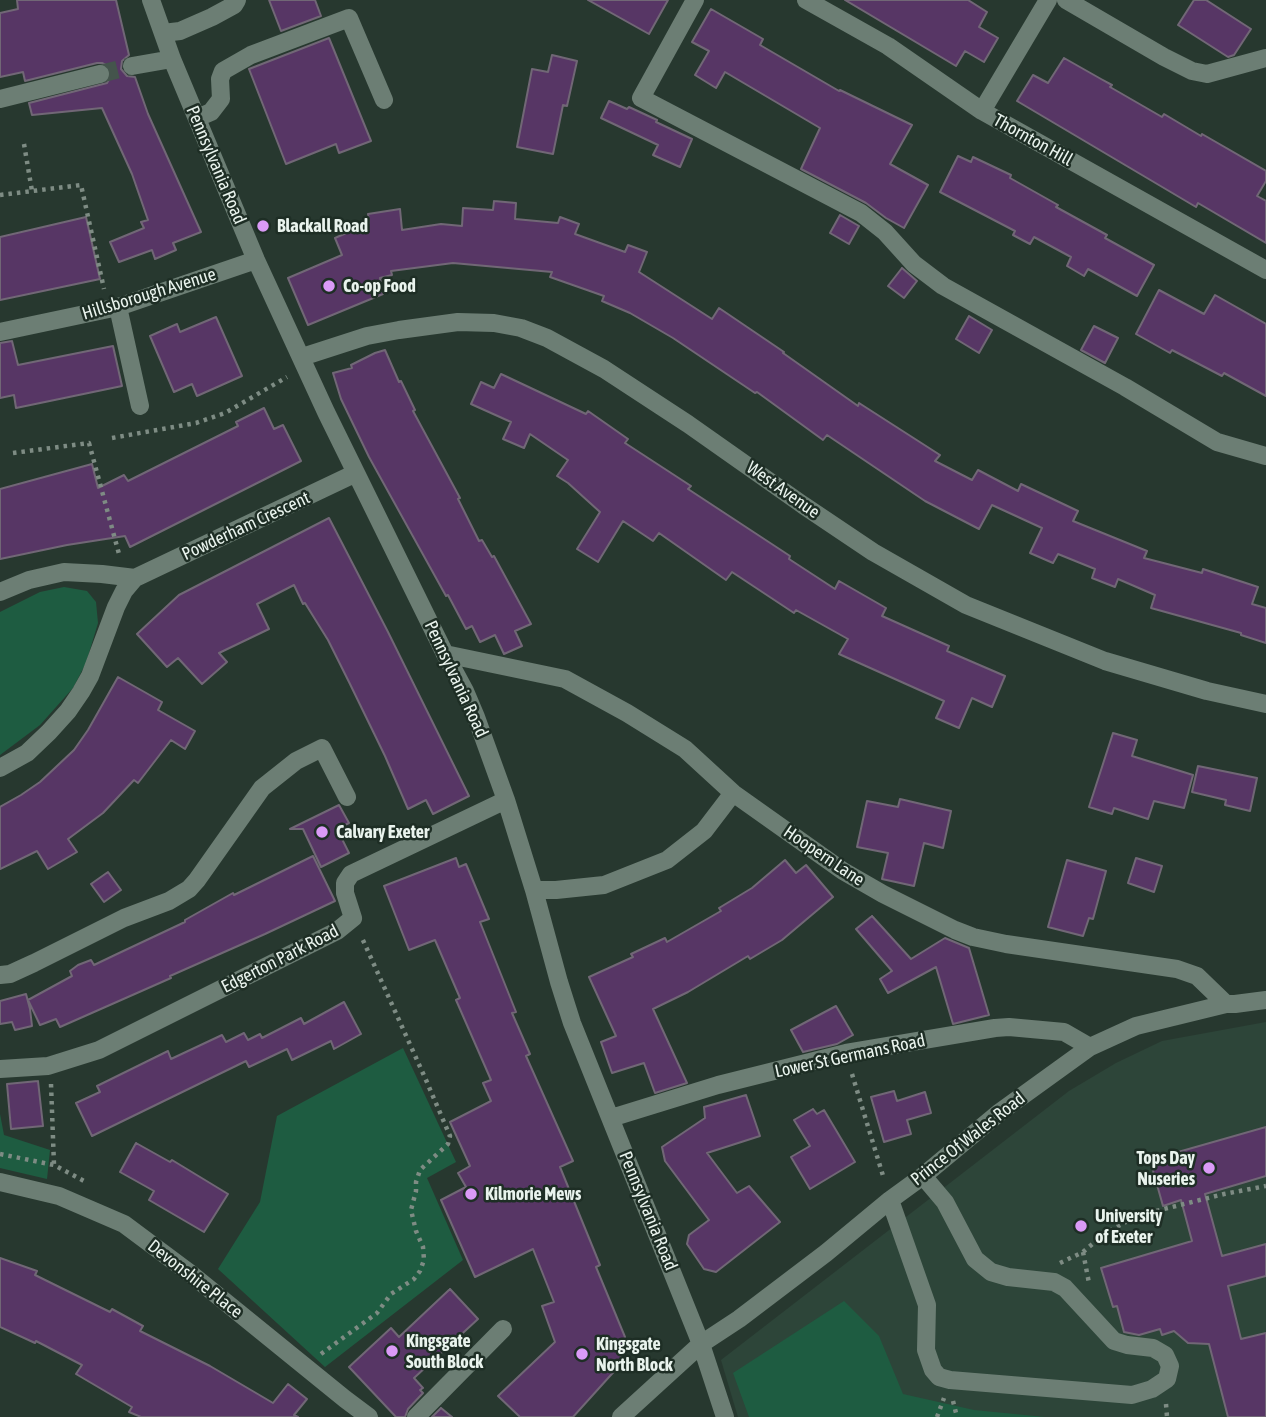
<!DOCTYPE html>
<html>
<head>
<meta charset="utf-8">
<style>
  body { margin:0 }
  canvas { display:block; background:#27382f }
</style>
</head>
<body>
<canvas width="1266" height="1417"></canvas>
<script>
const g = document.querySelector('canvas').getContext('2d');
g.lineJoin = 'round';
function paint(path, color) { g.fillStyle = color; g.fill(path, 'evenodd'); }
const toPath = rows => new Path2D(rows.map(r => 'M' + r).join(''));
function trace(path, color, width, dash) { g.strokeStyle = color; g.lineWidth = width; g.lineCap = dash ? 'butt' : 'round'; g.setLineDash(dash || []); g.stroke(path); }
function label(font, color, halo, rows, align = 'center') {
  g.font = font + ' "Asap Condensed",sans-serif'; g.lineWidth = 5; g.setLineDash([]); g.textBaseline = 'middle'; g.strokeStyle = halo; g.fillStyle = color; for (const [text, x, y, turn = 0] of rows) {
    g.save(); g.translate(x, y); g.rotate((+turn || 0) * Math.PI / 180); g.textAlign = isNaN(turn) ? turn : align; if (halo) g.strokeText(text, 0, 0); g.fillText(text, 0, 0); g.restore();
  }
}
paint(toPath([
  [1266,1022,1266,1417,738,1417,721,1360,1069,1091,1116,1063,1162,1041]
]), '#2d4539');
paint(toPath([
  [64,587,87,591,96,602,98,623,86,663,73,688,40,725,0,755,0,612,40,592],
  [403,1048,456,1162,427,1178,463,1260,325,1367,218,1269,260,1202,277,1116],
  [0,1114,4,1135,50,1150,47,1179,0,1168],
  [844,1301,879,1336,903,1394,974,1410,1045,1417,749,1417,733,1373]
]), '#1e5c41');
const building = toPath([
  [17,0,116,0,129,55,122,61,121,69,127,76,135,77,148,114,201,232,173,243,176,250,155,259,152,250,119,262,110,242,144,228,141,222,148,220,132,174,102,108,32,115,29,103,107,83,111,76,111,71,108,66,102,63,97,63,25,81,23,72,0,77,0,13,18,9,17,0],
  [269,0,315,0,321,16,281,31,269,0],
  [588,0,668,0,649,34,588,0],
  [845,0,968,0,987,12,979,27,998,38,984,62,965,51,956,66,845,0],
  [1194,0,1206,0,1251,29,1234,55,1228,57,1178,25,1194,0],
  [711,9,763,39,760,45,839,91,840,90,912,125,890,164,928,185,904,228,886,218,866,203,801,169,820,128,725,72,716,88,695,75,709,51,692,42,711,9],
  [329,38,371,141,339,153,336,144,286,164,249,69,329,38],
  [552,55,577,61,567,106,563,105,553,154,517,147,532,69,548,72,552,55],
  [1064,58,1101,79,1112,85,1110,87,1162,117,1164,114,1201,136,1202,134,1266,171,1266,181,1257,196,1266,201,1266,243,1198,203,1196,207,1017,101,1033,75,1048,83,1064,58],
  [609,101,627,109,629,107,657,120,656,122,692,139,680,167,653,155,658,145,601,118,609,101],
  [958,156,971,162,973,157,1011,175,1010,178,1058,205,1056,207,1107,235,1105,238,1154,265,1137,296,1088,269,1084,276,1067,266,1071,257,1034,237,1030,244,1013,235,1015,231,940,192,958,156],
  [494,201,516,203,515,219,558,223,560,217,579,224,575,234,625,252,628,245,647,252,639,272,712,319,719,308,784,352,783,353,858,406,859,403,940,455,935,461,972,480,978,470,1018,491,1021,484,1078,511,1073,521,1147,551,1144,558,1202,573,1203,569,1258,587,1252,604,1266,608,1266,643,1241,635,1241,633,1151,608,1155,595,1118,579,1115,587,1092,578,1095,569,1058,554,1053,563,1030,553,1042,528,992,505,979,529,925,501,827,435,823,440,757,392,755,393,673,338,630,313,602,301,604,296,550,277,552,272,453,263,391,271,392,275,380,278,383,294,308,325,288,278,342,255,335,238,369,223,368,214,400,209,402,230,441,224,462,226,463,208,493,210,494,201],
  [840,215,859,226,849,244,830,233,840,215],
  [86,217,100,279,0,300,0,237,86,217],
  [902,268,917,281,904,298,888,286,902,268],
  [1159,290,1204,314,1215,295,1266,324,1266,396,1224,373,1222,376,1172,350,1170,353,1136,334,1159,290],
  [969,316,992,330,979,353,956,339,969,316],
  [216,317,242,376,197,396,192,384,174,392,150,336,177,324,180,332,216,317],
  [1094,326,1118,338,1105,363,1081,350,1094,326],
  [12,341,18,365,113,346,122,386,16,408,14,395,0,398,0,343,12,341],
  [385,350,399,382,401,381,415,410,413,411,460,498,458,499,479,541,482,540,492,557,494,556,531,624,515,631,522,646,504,654,495,635,480,642,472,626,466,629,448,595,446,596,369,457,341,399,333,373,352,368,351,365,375,353,385,350],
  [501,374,586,414,588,411,628,439,625,443,691,486,688,489,790,556,789,559,835,589,839,581,886,608,882,616,949,646,947,651,1005,676,992,707,972,698,959,728,936,718,944,701,839,654,848,639,796,610,794,613,732,572,726,580,659,533,653,541,623,521,598,562,577,549,600,512,568,483,557,476,568,460,530,434,524,448,503,439,511,422,471,404,481,382,494,388,501,374],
  [264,408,274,429,283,425,301,461,130,547,125,536,67,545,0,559,0,489,92,464,98,488,124,475,128,481,238,426,236,422,264,408],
  [329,518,388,632,469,796,433,814,426,800,408,809,385,756,349,682,328,640,305,603,303,604,294,585,257,604,269,629,219,653,227,662,202,684,178,658,167,667,137,634,179,595,329,518],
  [118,677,162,702,158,710,195,731,185,749,171,740,138,783,134,780,103,813,68,839,77,852,48,869,37,851,0,869,0,807,21,795,40,782,74,750,88,730,118,677],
  [1113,733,1137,740,1132,756,1193,775,1184,808,1154,801,1148,819,1114,808,1112,814,1089,807,1113,733],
  [1198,766,1257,778,1250,811,1225,805,1226,800,1192,792,1198,766],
  [900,799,951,811,943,848,924,843,914,886,882,879,888,853,857,847,867,801,898,807,900,799],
  [339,805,349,823,337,829,349,853,321,867,303,829,290,829,339,805],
  [313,856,335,901,265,934,170,976,171,978,60,1027,56,1019,40,1025,28,1000,72,976,70,971,78,965,91,960,94,965,117,954,185,922,185,920,233,893,234,895,313,856],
  [456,858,459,867,466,864,489,919,480,922,516,1012,512,1013,530,1054,526,1056,573,1161,560,1167,600,1265,596,1267,625,1337,619,1366,573,1417,520,1417,498,1396,555,1342,542,1306,554,1302,533,1249,475,1277,441,1200,466,1187,458,1173,470,1166,450,1122,491,1101,483,1083,491,1080,456,1000,460,998,435,940,409,950,384,886,456,858],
  [1136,858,1162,866,1154,892,1128,883,1136,858],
  [785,860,796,873,806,865,833,897,782,940,750,959,748,956,688,992,653,1009,687,1083,655,1093,644,1063,612,1073,601,1042,616,1036,589,977,633,957,631,954,665,938,667,942,721,911,719,908,752,888,785,860],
  [1067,860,1106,871,1093,919,1089,918,1083,936,1048,927,1067,860],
  [108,872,121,890,104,902,91,884,108,872],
  [872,916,911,959,945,938,969,948,989,1015,953,1024,936,967,888,993,880,979,892,971,856,929,872,916],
  [26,994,30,1009,32,1026,15,1030,12,1022,0,1024,0,1001,26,994],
  [344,1002,361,1034,334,1049,331,1041,292,1060,287,1049,249,1067,246,1061,92,1136,76,1103,100,1092,97,1086,168,1051,171,1059,222,1035,226,1042,244,1033,248,1040,260,1034,262,1038,301,1018,304,1024,344,1002],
  [836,1006,853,1035,837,1044,803,1052,791,1030,836,1006],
  [38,1081,43,1126,11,1129,7,1084,38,1081],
  [894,1091,897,1101,925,1092,931,1113,907,1120,911,1134,884,1142,871,1097,894,1091],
  [746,1095,760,1136,707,1153,737,1193,749,1186,780,1222,716,1272,704,1269,687,1244,689,1235,709,1220,665,1161,662,1147,705,1118,704,1107,746,1095],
  [813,1109,817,1114,824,1110,855,1162,810,1189,791,1157,810,1146,794,1120,813,1109],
  [1266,1127,1266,1176,1205,1194,1222,1256,1266,1244,1266,1276,1228,1286,1241,1339,1266,1333,1266,1417,1228,1417,1209,1344,1188,1343,1174,1331,1162,1335,1160,1329,1139,1335,1124,1332,1117,1306,1113,1307,1101,1268,1192,1241,1181,1200,1163,1206,1150,1160,1266,1127],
  [136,1143,170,1162,172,1160,228,1194,204,1232,149,1200,154,1191,120,1172,136,1143],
  [0,1258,37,1271,35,1275,110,1312,112,1309,143,1326,140,1331,210,1366,273,1403,288,1384,307,1399,294,1415,298,1417,141,1417,129,1412,132,1407,76,1374,82,1365,36,1341,35,1343,0,1327,0,1258],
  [450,1289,478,1319,414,1378,423,1388,420,1390,423,1393,408,1409,405,1417,396,1417,349,1367,391,1328,399,1337,450,1289],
  [441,1408,452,1417,432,1417,441,1408]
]);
paint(building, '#573665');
trace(building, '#716776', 2);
trace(toPath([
  [100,74,132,66]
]), '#44544c', 18, [18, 9]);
trace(toPath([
  [24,144,32,191],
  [0,195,81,185,104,289],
  [112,438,196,423,225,413,287,377],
  [13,453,89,443,119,554],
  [852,1074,884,1179],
  [51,1084,54,1165],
  [0,1154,54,1165,84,1181],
  [1083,1252,1089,1283],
  [1060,1263,1083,1252,1104,1234,1131,1219,1156,1211,1224,1194,1266,1186],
  [321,1354,377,1313,391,1294,414,1279,420,1271,424,1260,423,1247,416,1231,411,1210,416,1191,416,1182,420,1170,448,1144,450,1136,426,1080,362,938],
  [953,1401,957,1417],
  [1166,1404,1167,1417],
  [937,1417,944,1398]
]), '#7e8c84', 4.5, [3.5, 5]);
trace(toPath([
  [151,0,172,59,256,260,326,412,445,654,465,691,476,717,506,800,534,890,559,982,572,1023,701,1344,725,1417],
  [695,0,641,98,861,213,885,232,914,264,943,286,1125,387,1217,442,1266,456],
  [806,0,888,46,982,111,1266,270],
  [1066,0,1164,57,1192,71,1207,74,1266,58],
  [163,33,180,31,212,17,234,5,237,0],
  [132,66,172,59],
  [0,99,100,74],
  [982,111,1048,0],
  [197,118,211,112,221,99,220,79,223,71,251,55,349,18,384,100],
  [118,307,140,406],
  [0,332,118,307,256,260],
  [302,357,367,336,399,330,458,322,494,323,521,328,547,338,604,369,688,424,803,505,873,552,966,605,1105,661,1207,691,1266,704],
  [0,592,29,580,64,572,102,574,135,578],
  [445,654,565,679,627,713,685,749,733,793,843,871,883,894,955,930,973,937,1006,944,1177,969,1197,976,1226,1004],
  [0,768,27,753,49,732,68,711,81,692,90,676,116,607,124,591,135,578,356,473],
  [534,890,556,890,604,885,667,860,704,831,733,793],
  [0,975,10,974,34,963,124,918,169,901,189,889,197,880,262,788,296,761,322,748,347,797],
  [0,1069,48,1066,99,1050,337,931,353,918,345,893,345,883,351,874,506,800],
  [611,1118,718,1085,846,1053,995,1028,1009,1027,1064,1032,1090,1047],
  [0,1182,59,1196,124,1224,191,1274,345,1399,369,1417],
  [890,1200,927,1305,926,1350,933,1370,939,1377,950,1380,1132,1395,1152,1389,1167,1379,1170,1366,1165,1355,1153,1348,1127,1345,1114,1341,1065,1288,1054,1282,1008,1277,991,1272,975,1259,945,1202,923,1176],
  [416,1417,503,1329],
  [621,1417,701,1344,739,1319,826,1253,890,1200,923,1176,1000,1112,1090,1047,1136,1026,1226,1004,1235,1004,1266,1000]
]), '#6c7e74', 18);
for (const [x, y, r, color] of [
  [263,226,7,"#da9af6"],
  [329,286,7,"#da9af6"],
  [322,832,7,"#da9af6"],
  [1209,1168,7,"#da9af6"],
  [471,1194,7,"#da9af6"],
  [1081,1226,7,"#da9af6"],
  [392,1351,7,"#da9af6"],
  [582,1354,7,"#da9af6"]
]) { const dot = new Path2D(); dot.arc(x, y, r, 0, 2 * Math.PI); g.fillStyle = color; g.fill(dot); trace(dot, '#1e2e25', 2.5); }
label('18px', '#e9f3ed', '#1e2e25', [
  ["Thornton Hill",1033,140,29],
  ["Pennsylvania Road",216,165,67],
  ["Hillsborough Avenue",149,294,-17],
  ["West Avenue",783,490,35],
  ["Powderham Crescent",246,526,-25],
  ["Pennsylvania Road",456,679,65],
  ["Hoopern Lane",824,856,34],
  ["Edgerton Park Road",280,959,-27],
  ["Lower St Germans Road",850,1056,-12],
  ["Prince Of Wales Road",968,1139,-38],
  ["Pennsylvania Road",648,1211,68],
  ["Devonshire Place",195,1279,38]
]);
label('bold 18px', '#e9f3ed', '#1e2e25', [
  ["Blackall Road",277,226],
  ["Co-op Food",343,286],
  ["Calvary Exeter",336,832],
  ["Tops Day",1195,1158,"right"],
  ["Nuseries",1195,1179,"right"],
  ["Kilmorie Mews",485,1194],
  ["University",1095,1216],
  ["of Exeter",1095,1237],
  ["Kingsgate",406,1341],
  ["South Block",406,1362],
  ["Kingsgate",596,1344],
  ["North Block",596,1365]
], 'left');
</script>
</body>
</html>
